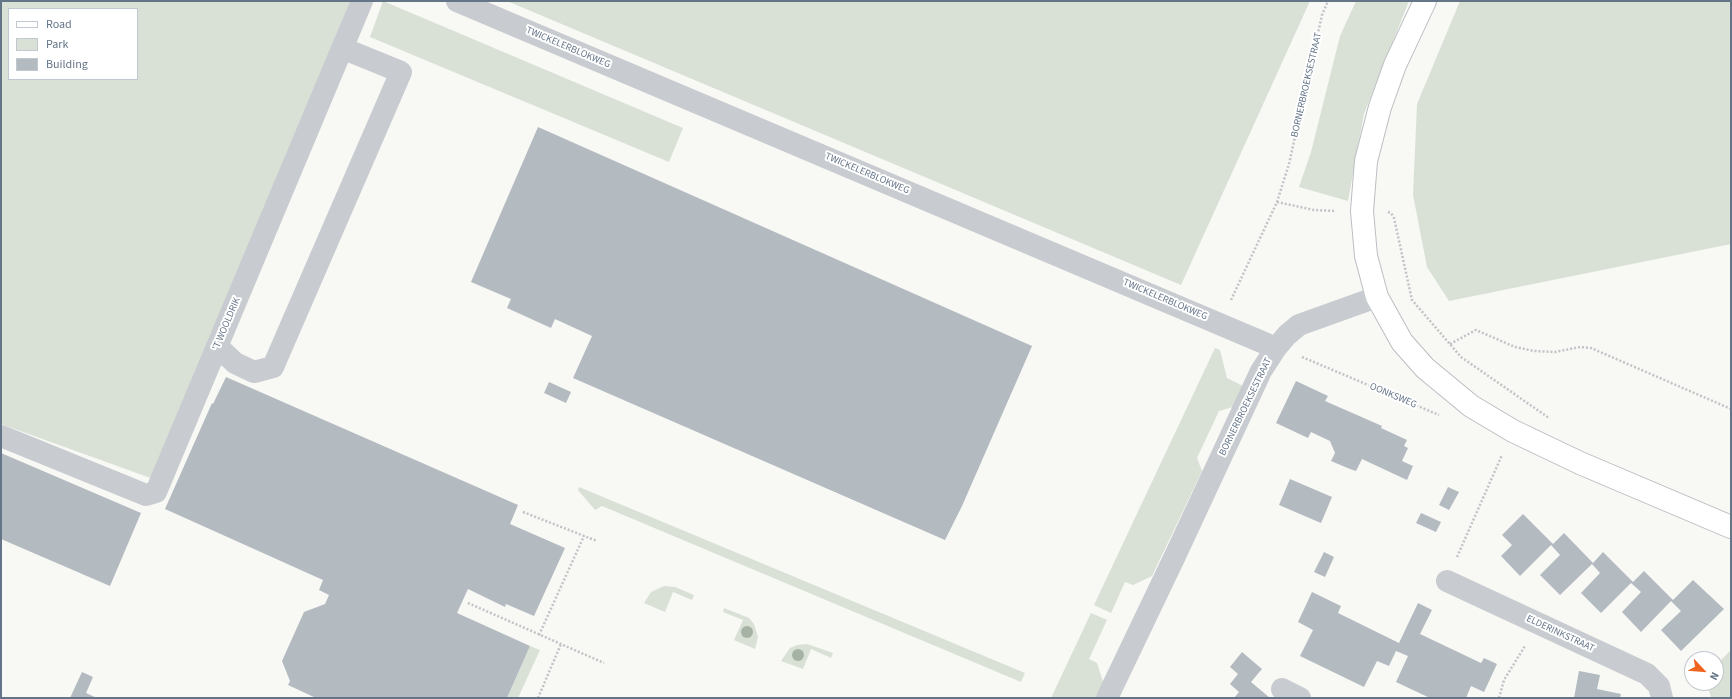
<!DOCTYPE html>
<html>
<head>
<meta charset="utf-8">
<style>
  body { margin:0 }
  #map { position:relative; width:1732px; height:699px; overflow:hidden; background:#f8f8f5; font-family:"Source Sans 3",sans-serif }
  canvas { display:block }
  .frame { position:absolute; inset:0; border:2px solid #657588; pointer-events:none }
  .legend { position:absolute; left:8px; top:8px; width:130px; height:72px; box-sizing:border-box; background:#fff; border:1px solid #c1c8cf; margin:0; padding:5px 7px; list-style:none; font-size:12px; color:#657588 }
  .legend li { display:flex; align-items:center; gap:8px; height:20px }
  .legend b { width:20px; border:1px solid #c1c8cf }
  .north { position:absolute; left:1684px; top:651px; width:40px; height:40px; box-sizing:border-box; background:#fff; border:1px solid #c1c8cf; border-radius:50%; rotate:116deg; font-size:11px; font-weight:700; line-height:16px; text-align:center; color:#657588 }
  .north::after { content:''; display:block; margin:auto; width:14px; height:18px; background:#ee641f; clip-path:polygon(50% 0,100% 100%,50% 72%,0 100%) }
</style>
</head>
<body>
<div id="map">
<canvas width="1732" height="699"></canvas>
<div class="frame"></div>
<ul class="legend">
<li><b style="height:5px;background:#fff"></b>Road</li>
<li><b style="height:11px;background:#d9e1d6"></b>Park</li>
<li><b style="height:11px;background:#b3bac0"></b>Building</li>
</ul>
<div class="north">N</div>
</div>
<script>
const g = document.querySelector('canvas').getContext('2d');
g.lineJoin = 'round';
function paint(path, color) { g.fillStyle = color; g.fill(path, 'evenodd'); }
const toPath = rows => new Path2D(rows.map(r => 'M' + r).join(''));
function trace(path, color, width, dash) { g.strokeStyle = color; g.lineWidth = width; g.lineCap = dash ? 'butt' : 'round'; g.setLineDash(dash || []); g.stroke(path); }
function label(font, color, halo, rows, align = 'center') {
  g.font = font + ' "Source Sans 3",sans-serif'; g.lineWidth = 4; g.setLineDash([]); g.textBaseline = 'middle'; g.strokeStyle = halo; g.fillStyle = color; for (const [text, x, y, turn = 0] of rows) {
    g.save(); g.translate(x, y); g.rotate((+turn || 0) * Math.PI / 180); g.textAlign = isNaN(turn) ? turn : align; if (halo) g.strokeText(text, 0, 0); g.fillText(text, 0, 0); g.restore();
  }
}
paint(toPath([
  [1,1,350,1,156,480,1,424],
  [9,9,137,9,137,79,9,79],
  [383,1,683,128,669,162,370,37],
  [507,1,1310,1,1181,285],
  [1356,1,1409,1,1364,114,1348,201,1299,187,1311,152,1340,36],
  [1460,1,1731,1,1731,244,1449,301,1427,267,1413,195,1417,104],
  [1215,348,1220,350,1227,378,1243,386,1233,407,1219,411,1197,458,1202,471,1152,576,1133,585,1125,582,1111,613,1094,605],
  [579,487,1025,673,1021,682,602,506,595,510,578,490],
  [664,586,675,587,694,595,692,600,673,592,665,612,644,603,651,592],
  [724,608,749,618,754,624,758,637,755,649,734,640,743,620,723,612],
  [1091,613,1107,620,1089,659,1097,663,1103,682,1095,698,1051,698],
  [807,644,833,653,831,658,811,649,803,669,781,661,790,648,797,645],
  [530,646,540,650,518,698,507,698],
  [1731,650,1731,698,1711,698,1707,683,1716,683,1716,665]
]), '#d9e1d6');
paint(toPath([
  [538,127,1032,346,962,506,945,540,573,378,592,336,555,319,551,328,507,308,511,299,471,282],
  [226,377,518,505,510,524,565,548,534,616,506,604,505,607,468,589,457,613,530,646,507,698,316,698,288,685,290,681,282,661,304,612,325,604,329,595,319,590,323,580,165,509,212,403,213,404],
  [1296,381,1328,396,1325,401,1382,426,1381,428,1407,440,1404,446,1408,448,1402,461,1413,466,1407,480,1362,459,1356,471,1350,469,1331,461,1335,453,1330,441,1311,432,1308,438,1276,423],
  [549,382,571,392,566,403,544,393],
  [1,453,141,513,110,586,1,539],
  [1290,479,1332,497,1321,523,1279,505],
  [1448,487,1459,492,1449,510,1439,505],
  [1421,513,1441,522,1436,532,1416,523],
  [1523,514,1553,544,1564,533,1593,563,1603,552,1633,582,1644,571,1673,600,1693,580,1724,609,1681,651,1661,630,1681,611,1671,601,1641,632,1622,612,1641,592,1631,583,1601,613,1581,593,1600,573,1592,564,1560,595,1540,575,1560,555,1551,545,1520,576,1501,556,1512,545,1502,535],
  [1324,552,1334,557,1325,577,1314,572],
  [1312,592,1341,606,1338,613,1399,643,1418,603,1432,610,1420,634,1481,663,1484,658,1497,664,1484,692,1471,686,1466,698,1430,698,1396,682,1408,656,1396,651,1389,666,1377,661,1364,687,1300,656,1313,630,1298,622],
  [1242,652,1262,669,1251,682,1270,698,1234,698,1239,692,1230,684,1238,674,1230,667],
  [1579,671,1600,675,1597,689,1621,694,1620,698,1574,698],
  [82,672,93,677,86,693,97,698,70,698]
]), '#b3bac0');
const major = toPath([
  [1425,1,1395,65,1380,107,1366,161,1362,211,1366,256,1377,297,1402,342,1425,368,1471,406,1513,431,1580,463,1731,527]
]);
trace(major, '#bbbec2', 24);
trace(toPath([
  [1277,202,1314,210,1335,211],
  [1388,212,1391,213,1394,218,1412,300,1461,357,1549,418],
  [1231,300,1277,202,1289,164,1322,15,1328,1],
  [1450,344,1476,330,1515,347,1534,351,1555,352,1580,347,1591,348,1731,409],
  [1302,357,1439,415],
  [523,512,597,541],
  [1457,557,1502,455],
  [468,603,604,663],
  [539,635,584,536],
  [538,698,561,644],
  [1499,698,1504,680,1525,646]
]), '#c1c3c6', 2.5, [2, 2]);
trace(toPath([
  [457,1,1276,348],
  [217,346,235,363,254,372,273,367,401,72,342,48],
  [1,436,146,495,156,492,362,1],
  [1447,581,1647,674,1659,686,1662,698],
  [1282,689,1300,698],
  [1107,698,1175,556,1261,371,1276,348,1287,335,1299,325,1377,297]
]), '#c8cbcf', 22);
trace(major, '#fff', 22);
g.fillStyle = '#a6b3a4';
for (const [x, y] of [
  [747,632],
  [798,655]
]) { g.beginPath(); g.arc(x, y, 6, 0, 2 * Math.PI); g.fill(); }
label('10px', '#657588', '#fff', [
  ["TWICKELERBLOKWEG",568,48,23],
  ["BORNERBROEKSESTRAAT",1307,85,-77],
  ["TWICKELERBLOKWEG",867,174,23],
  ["TWICKELERBLOKWEG",1165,300,23],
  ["'T WOOLDRIK",227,324,-67],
  ["OONKSWEG",1393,396,23],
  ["BORNERBROEKSESTRAAT",1246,407,-64],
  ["ELDERINKSTRAAT",1560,634,25]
]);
</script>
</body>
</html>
